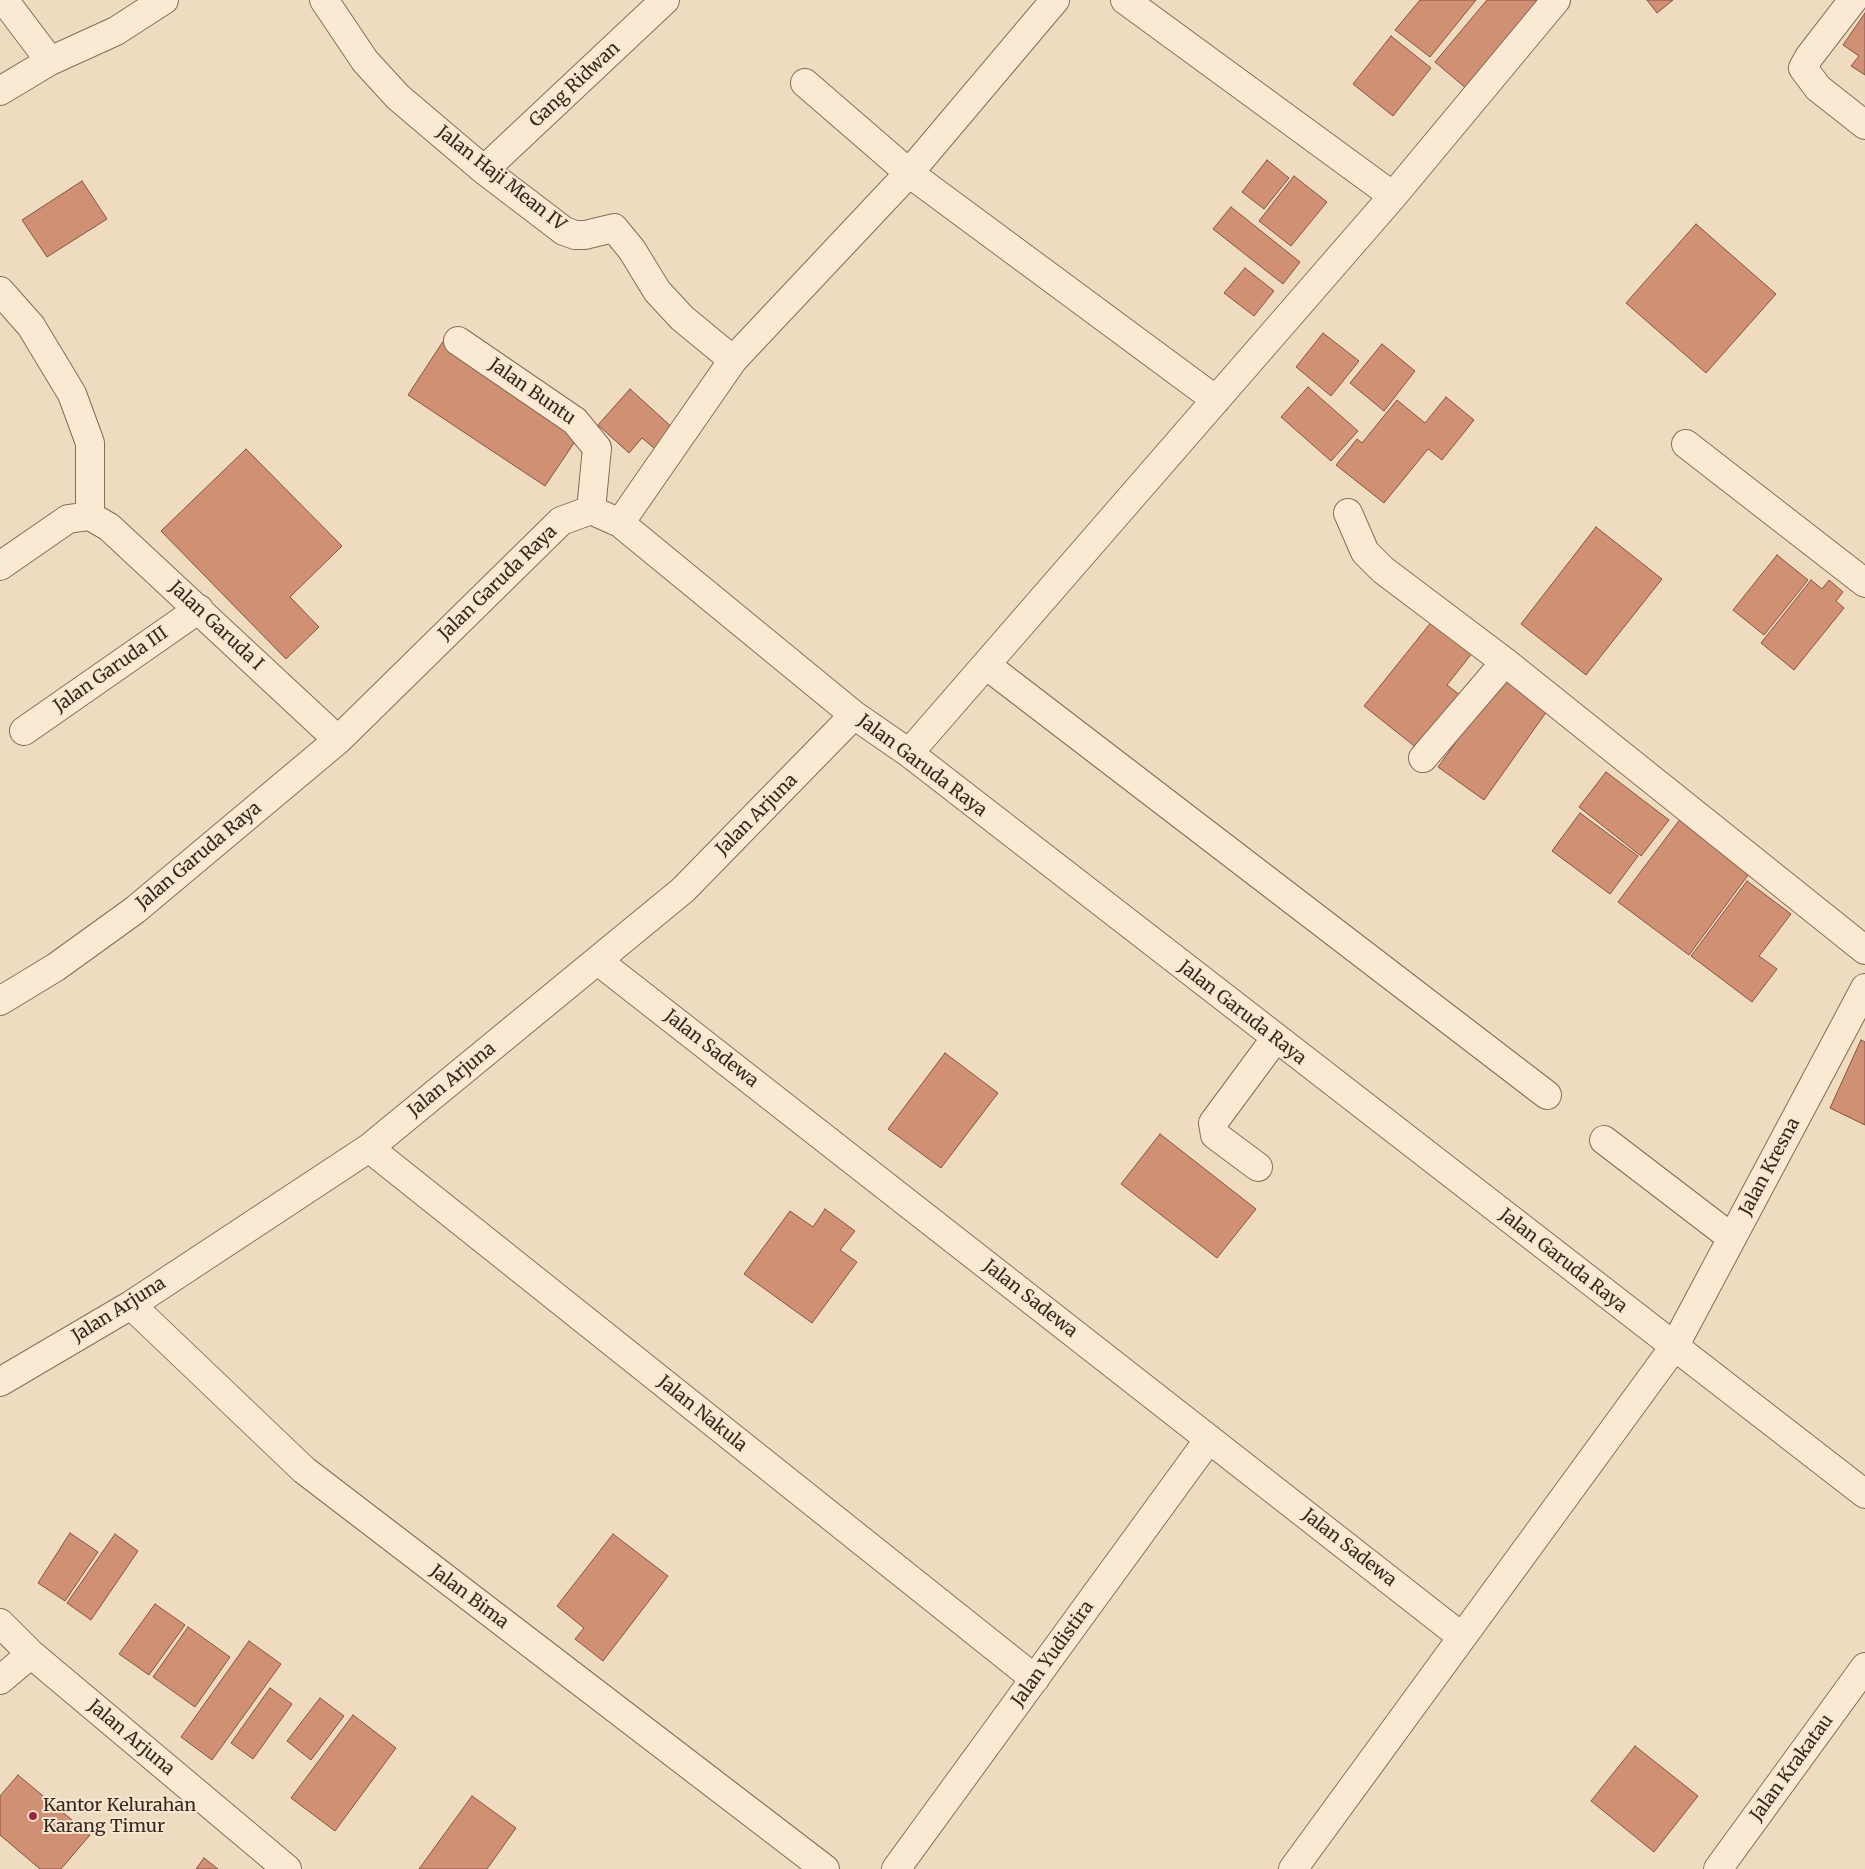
<!DOCTYPE html>
<html>
<head>
<meta charset="utf-8">
<style>
  body { margin:0 }
  canvas { display:block; background:#efdcc0 }
</style>
</head>
<body>
<canvas width="1865" height="1869"></canvas>
<script>
const g = document.querySelector('canvas').getContext('2d');
g.lineJoin = 'round';
function paint(path, color) { g.fillStyle = color; g.fill(path, 'evenodd'); }
const toPath = rows => new Path2D(rows.map(r => 'M' + r).join(''));
function trace(path, color, width, dash) { g.strokeStyle = color; g.lineWidth = width; g.lineCap = dash ? 'butt' : 'round'; g.setLineDash(dash || []); g.stroke(path); }
function label(font, color, halo, rows, align = 'center') {
  g.font = font + ' Merriweather,serif'; g.lineWidth = 4; g.setLineDash([]); g.textBaseline = 'middle'; g.strokeStyle = halo; g.fillStyle = color; for (const [text, x, y, turn = 0] of rows) {
    g.save(); g.translate(x, y); g.rotate((+turn || 0) * Math.PI / 180); g.textAlign = isNaN(turn) ? turn : align; if (halo) g.strokeText(text, 0, 0); g.fillText(text, 0, 0); g.restore();
  }
}
const building = toPath([
  [1420,0,1476,0,1430,57,1395,30,1420,0],
  [1487,0,1542,0,1467,89,1435,62,1487,0],
  [1647,0,1673,0,1657,13,1647,0],
  [1865,13,1865,75,1851,66,1859,56,1843,45,1865,13],
  [1391,36,1431,68,1393,116,1353,84,1391,36],
  [1267,160,1289,178,1264,209,1242,192,1267,160],
  [1294,176,1327,202,1291,246,1259,221,1294,176],
  [82,181,107,219,47,257,22,220,82,181],
  [1231,207,1300,262,1283,284,1213,229,1231,207],
  [1696,224,1776,294,1706,373,1626,303,1696,224],
  [1245,268,1274,291,1254,316,1224,293,1245,268],
  [1323,333,1359,361,1331,396,1296,367,1323,333],
  [444,340,582,431,545,486,408,395,444,340],
  [1382,344,1415,371,1384,411,1350,383,1382,344],
  [1308,387,1358,431,1331,461,1281,417,1308,387],
  [630,389,674,429,655,449,642,438,629,453,598,425,630,389],
  [1446,397,1474,420,1442,460,1428,449,1384,503,1336,465,1357,439,1362,443,1397,400,1425,423,1446,397],
  [246,449,342,546,290,597,319,627,286,659,161,531,246,449],
  [1596,527,1662,579,1586,675,1521,624,1596,527],
  [1777,555,1808,580,1764,635,1733,610,1777,555],
  [1811,580,1822,589,1829,580,1843,592,1836,601,1844,608,1794,670,1761,643,1811,580],
  [1433,620,1473,652,1447,685,1465,699,1423,753,1364,706,1433,620],
  [1502,678,1547,711,1484,800,1438,767,1502,678],
  [1606,772,1669,820,1641,856,1579,807,1606,772],
  [1580,813,1638,856,1610,894,1552,851,1580,813],
  [1684,814,1754,867,1689,955,1618,902,1684,814],
  [1747,881,1791,914,1759,956,1777,969,1752,1002,1691,956,1747,881],
  [1861,1040,1865,1042,1865,1125,1830,1108,1861,1040],
  [945,1053,998,1093,941,1168,888,1129,945,1053],
  [1160,1134,1256,1209,1217,1258,1121,1184,1160,1134],
  [825,1209,855,1231,840,1250,857,1262,812,1323,744,1274,790,1211,813,1227,825,1209],
  [70,1533,98,1552,65,1601,38,1583,70,1533],
  [115,1534,138,1551,91,1620,67,1603,115,1534],
  [613,1534,668,1576,603,1661,575,1639,584,1628,557,1606,613,1534],
  [155,1604,185,1625,149,1675,119,1654,155,1604],
  [188,1627,230,1657,195,1707,153,1677,188,1627],
  [249,1641,281,1664,212,1760,181,1737,249,1641],
  [270,1688,292,1704,253,1759,231,1743,270,1688],
  [320,1698,344,1716,311,1760,287,1741,320,1698],
  [353,1715,396,1748,335,1831,291,1798,353,1715],
  [1635,1746,1698,1796,1654,1852,1591,1801,1635,1746],
  [18,1775,90,1835,61,1869,40,1869,0,1835,0,1796,18,1775],
  [472,1796,516,1828,487,1869,419,1869,472,1796],
  [204,1858,218,1869,196,1869,204,1858]
]);
paint(building, '#cf9074');
trace(building, '#89523c', 1);
const street = toPath([
  [4,0,50,61],
  [324,0,365,61,398,97,484,170,564,231,575,235,585,235,614,228,632,250,657,291,682,318,733,360],
  [1125,0,1393,196],
  [1853,0,1809,57,1803,68,1818,88,1865,125],
  [805,83,909,173,1216,400],
  [0,91,50,61,116,31,164,0],
  [484,170,665,0],
  [0,291,31,326,72,394,90,443,90,516],
  [458,341,575,421,597,448,591,510],
  [1686,444,1865,583],
  [1348,513,1365,552,1383,570,1505,662,1865,950],
  [90,516,109,527,338,740],
  [620,523,733,360,909,173,1055,0],
  [0,566,68,519,90,516],
  [986,665,1547,1095],
  [24,731,199,609],
  [909,753,1393,196,1556,0],
  [1423,758,1505,662],
  [598,961,1462,1637],
  [0,1001,56,967,135,910,338,740,561,521,591,510,620,523,854,715,909,753,1865,1494],
  [1604,1140,1732,1238],
  [369,1148,1035,1679],
  [1258,1167,1215,1135,1213,1123,1275,1039],
  [131,1305,304,1470,825,1869],
  [0,1382,131,1305,369,1148,683,890,854,715],
  [0,1623,31,1654,287,1869],
  [0,1680,31,1654],
  [896,1869,1209,1439],
  [1293,1869,1674,1347,1865,988],
  [1718,1869,1865,1667]
]);
trace(street, '#896c57', 30);
trace(street, '#faead3', 28);
for (const [x, y, r, color] of [
  [33,1816,5,"#9a2533"]
]) { const dot = new Path2D(); dot.arc(x, y, r, 0, 2 * Math.PI); g.fillStyle = color; g.fill(dot); trace(dot, '#f7e7d0', 2); }
label('18px', '#38271c', '#f7e7d0', [
  ["Gang Ridwan",575,85,-43],
  ["Jalan Haji Mean IV",501,179,38],
  ["Jalan Buntu",532,392,35],
  ["Jalan Garuda Raya",498,583,-44],
  ["Jalan Garuda I",216,626,43],
  ["Jalan Garuda III",111,670,-35],
  ["Jalan Garuda Raya",922,766,37],
  ["Jalan Arjuna",757,815,-45],
  ["Jalan Garuda Raya",199,856,-40],
  ["Jalan Garuda Raya",1242,1013,38],
  ["Jalan Sadewa",711,1049,38],
  ["Jalan Arjuna",452,1080,-39],
  ["Jalan Kresna",1770,1167,-62],
  ["Jalan Garuda Raya",1563,1261,38],
  ["Jalan Sadewa",1030,1299,38],
  ["Jalan Arjuna",119,1310,-32],
  ["Jalan Nakula",702,1414,39],
  ["Jalan Sadewa",1349,1548,38],
  ["Jalan Bima",469,1597,37],
  ["Jalan Yudistira",1053,1654,-54],
  ["Jalan Arjuna",131,1738,40],
  ["Jalan Krakatau",1792,1768,-54]
]);
label('18px', '#38271c', '#f7e7d0', [
  ["Kantor Kelurahan",43,1806],
  ["Karang Timur",43,1827]
], 'left');
</script>
</body>
</html>
